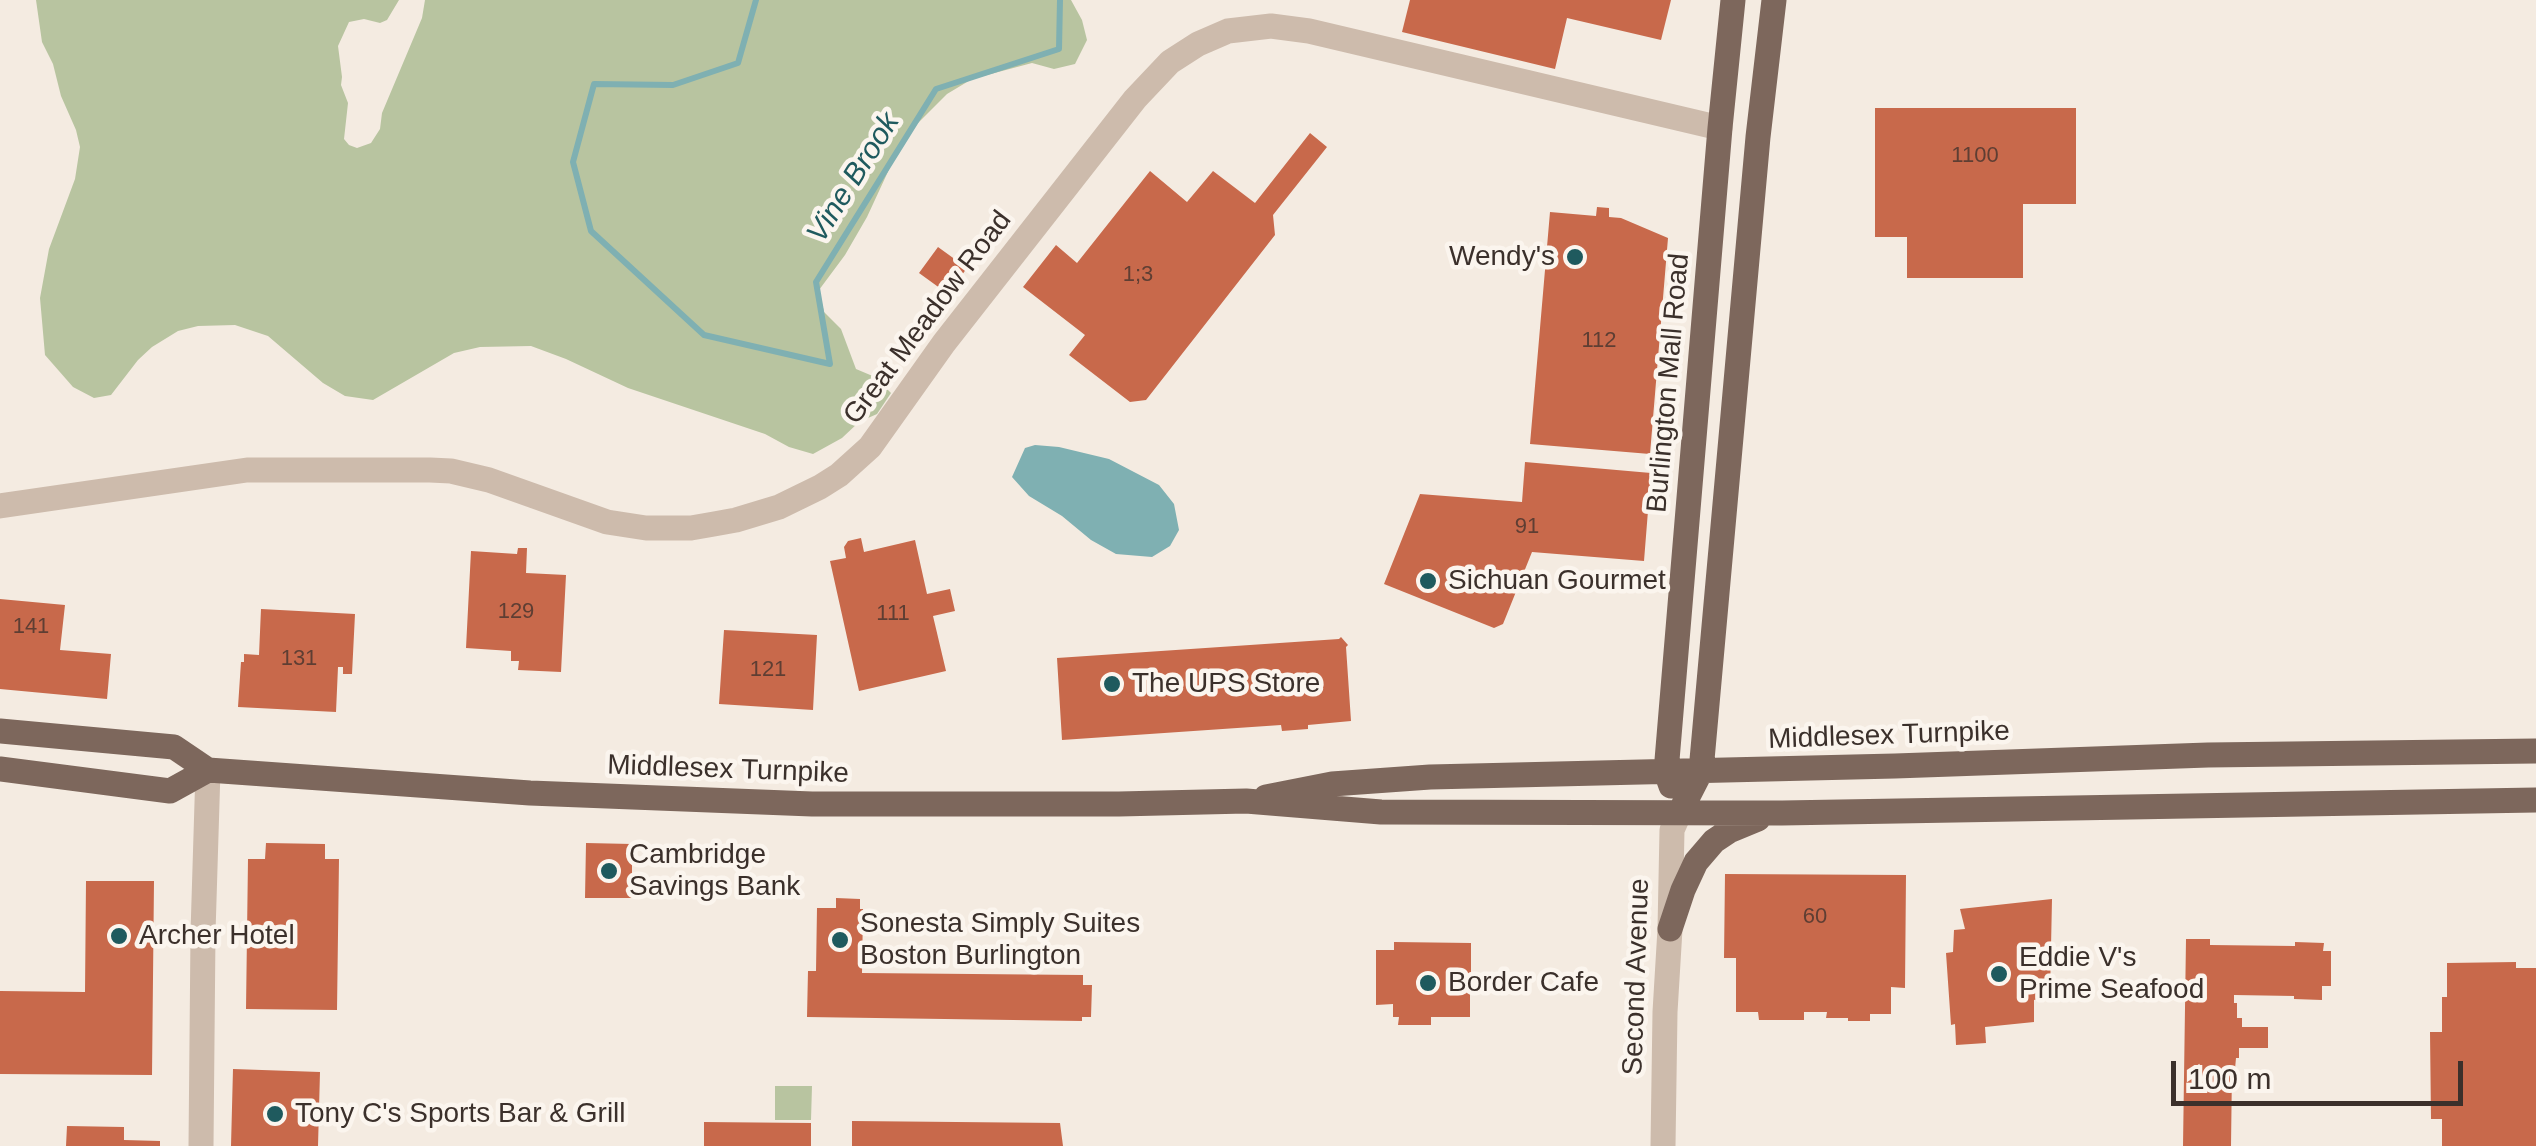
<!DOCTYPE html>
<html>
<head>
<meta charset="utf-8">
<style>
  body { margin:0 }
  #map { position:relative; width:2536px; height:1146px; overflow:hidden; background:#f4ebe1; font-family:Arial,sans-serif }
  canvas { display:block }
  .scale { position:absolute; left:2171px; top:1061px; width:292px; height:45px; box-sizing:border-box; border:5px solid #3b302b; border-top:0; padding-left:12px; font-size:30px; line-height:35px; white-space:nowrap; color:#3b302b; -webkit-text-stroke:8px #fbf5ee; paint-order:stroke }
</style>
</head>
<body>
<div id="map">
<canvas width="2536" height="1146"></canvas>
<div class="scale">100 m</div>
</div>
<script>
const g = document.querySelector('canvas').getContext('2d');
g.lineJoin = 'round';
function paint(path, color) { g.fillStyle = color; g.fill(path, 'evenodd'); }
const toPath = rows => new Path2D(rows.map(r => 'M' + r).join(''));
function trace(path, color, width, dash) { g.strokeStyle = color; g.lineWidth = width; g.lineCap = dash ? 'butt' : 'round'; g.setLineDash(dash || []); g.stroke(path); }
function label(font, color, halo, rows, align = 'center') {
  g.font = font + ' Arial,sans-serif'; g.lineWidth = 9; g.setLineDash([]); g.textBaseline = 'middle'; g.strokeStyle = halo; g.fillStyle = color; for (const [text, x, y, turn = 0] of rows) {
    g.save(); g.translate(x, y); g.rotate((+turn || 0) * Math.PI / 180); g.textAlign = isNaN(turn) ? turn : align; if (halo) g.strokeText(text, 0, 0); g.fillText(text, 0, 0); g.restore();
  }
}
paint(toPath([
  [36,0,399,0,387,20,380,23,364,19,349,22,338,46,342,77,341,85,348,103,344,139,349,145,357,148,371,143,380,129,382,113,422,18,425,0,1071,0,1082,20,1087,40,1075,64,1054,69,1032,63,972,79,947,94,916,125,892,163,867,217,845,255,819,290,824,312,841,329,856,369,875,377,891,393,877,414,859,422,842,438,813,454,789,447,765,434,628,388,566,359,531,346,480,347,454,353,373,400,345,396,323,383,268,336,235,325,198,326,178,331,152,347,138,360,111,395,94,398,73,387,45,355,40,298,49,249,75,179,80,147,76,130,61,96,53,64,42,42],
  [775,1086,812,1086,811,1120,775,1120]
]), '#b8c4a0');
paint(toPath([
  [1035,445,1059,447,1109,459,1159,485,1174,504,1179,530,1170,546,1152,557,1116,554,1091,540,1062,516,1029,496,1012,477,1025,448]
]), '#7fb0b2');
trace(toPath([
  [756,0,738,63,673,85,594,84,573,162,591,231,704,335,830,364,816,282,936,89,1059,49,1060,0]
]), '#7fb0b2', 6);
paint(toPath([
  [1410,0,1671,0,1661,40,1567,18,1555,69,1402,32],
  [1875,108,2076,108,2076,204,2023,204,2023,278,1907,278,1907,237,1875,237],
  [1310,133,1327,147,1273,215,1275,235,1146,400,1130,402,1069,355,1085,335,1023,287,1056,245,1077,263,1150,171,1187,202,1213,171,1255,203],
  [1597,207,1609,208,1609,217,1621,218,1668,238,1650,454,1530,444,1550,212,1596,216],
  [938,247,967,268,948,294,919,273],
  [1525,462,1651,473,1644,561,1532,552,1503,624,1494,628,1384,584,1420,494,1522,502],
  [861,538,864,552,915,540,927,594,950,589,955,611,933,616,946,671,859,691,830,561,846,558,844,547,848,541],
  [518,548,527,548,526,573,566,575,561,672,518,670,519,661,511,661,511,651,466,648,471,551,517,554],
  [0,599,65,605,60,650,111,654,107,699,0,689],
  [261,609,355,614,352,674,343,674,343,667,338,667,336,712,238,707,241,662,244,662,244,654,259,655],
  [724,630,817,635,813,710,719,704],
  [1341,637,1348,645,1346,647,1351,721,1308,725,1308,729,1282,731,1281,725,1062,740,1057,658,1339,639],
  [266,843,325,844,325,859,339,859,337,1010,246,1009,248,859,265,859],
  [586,843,632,844,632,898,585,898],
  [1725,874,1906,875,1905,988,1891,987,1891,1014,1870,1014,1870,1021,1848,1021,1848,1018,1826,1018,1827,1012,1804,1012,1804,1020,1759,1020,1758,1012,1736,1012,1736,958,1724,958],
  [86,881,154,881,152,1075,0,1074,0,991,85,992],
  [836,898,860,899,860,909,863,909,862,973,1083,975,1083,985,1092,985,1091,1017,1082,1017,1082,1021,807,1017,808,971,816,971,817,908,836,908],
  [2052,899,2050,996,2034,1000,2034,1022,1985,1027,1986,1043,1956,1045,1955,1024,1951,1025,1946,953,1953,952,1954,930,1965,929,1960,909],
  [2186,939,2210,939,2210,945,2295,946,2295,942,2324,943,2323,951,2331,951,2331,986,2322,986,2322,1000,2294,999,2294,996,2234,995,2234,1003,2237,1003,2237,1018,2242,1018,2242,1027,2268,1027,2268,1048,2239,1048,2239,1058,2236,1058,2235,1069,2232,1069,2231,1146,2183,1146],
  [1394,942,1471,943,1471,973,1480,974,1479,993,1470,993,1470,1017,1431,1017,1431,1025,1398,1025,1399,1017,1393,1017,1393,1004,1376,1005,1376,950,1394,950],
  [2516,962,2516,968,2536,968,2536,1146,2442,1146,2442,1119,2431,1119,2430,1032,2442,1032,2442,997,2447,997,2447,963],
  [233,1069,320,1072,318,1146,231,1146],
  [852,1121,1060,1123,1063,1146,852,1146],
  [704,1122,811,1123,811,1146,704,1146],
  [67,1126,124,1127,124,1140,160,1141,160,1146,66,1146]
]), '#c8694b');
trace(toPath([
  [0,506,247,470,430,470,451,471,489,480,607,522,646,528,691,528,714,524,736,520,779,507,820,487,839,475,870,447,944,343,1135,99,1170,62,1198,44,1228,31,1271,26,1309,31,1720,128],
  [201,1146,203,933,208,770],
  [1663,1146,1665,1012,1670,929,1672,830,1680,812]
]), '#cdbbac', 25);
trace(toPath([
  [0,731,174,747,208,770,530,793,812,804,1119,804,1246,801,1381,812,1782,813,2536,800],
  [0,769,170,791,208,770],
  [1671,786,1666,772,1720,128,1733,0],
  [1266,797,1332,784,1430,777,1895,766,2208,755,2536,751],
  [1680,812,1701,771,1758,137,1774,0],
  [1670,929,1683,890,1696,862,1714,841,1729,831,1758,819]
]), '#7d675c', 25);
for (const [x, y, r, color] of [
  [1575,257,10,"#1f5a5e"],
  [1428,581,10,"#1f5a5e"],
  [1112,684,10,"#1f5a5e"],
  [609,871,10,"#1f5a5e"],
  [119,936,10,"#1f5a5e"],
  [840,940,10,"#1f5a5e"],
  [1999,974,10,"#1f5a5e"],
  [1428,983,10,"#1f5a5e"],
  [275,1114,10,"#1f5a5e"]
]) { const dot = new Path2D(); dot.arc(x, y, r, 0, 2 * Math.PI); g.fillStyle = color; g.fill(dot); trace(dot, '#fbf5ee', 4); }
label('22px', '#5e3e33', null, [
  ["1100",1975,156],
  ["1;3",1138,275],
  ["112",1599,341],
  ["91",1527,527],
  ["129",516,612],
  ["111",893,614],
  ["141",31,627],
  ["131",299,659],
  ["121",768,670],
  ["60",1815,917]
]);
label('28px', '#3b302b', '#fbf5ee', [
  ["Wendy's",1555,257,"right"],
  ["Sichuan Gourmet",1448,581],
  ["The UPS Store",1132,684],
  ["Cambridge",629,855],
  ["Savings Bank",629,887],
  ["Sonesta Simply Suites",860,924],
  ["Boston Burlington",860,956],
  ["Archer Hotel",139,936],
  ["Eddie V's",2019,958],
  ["Prime Seafood",2019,990],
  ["Border Cafe",1448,983],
  ["Tony C's Sports Bar & Grill",295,1114]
], 'left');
label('28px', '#3b302b', '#fbf5ee', [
  ["Great Meadow Road",928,318,-53],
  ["Burlington Mall Road",1669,383,-85],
  ["Middlesex Turnpike",1889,736,-2],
  ["Middlesex Turnpike",728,770,2],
  ["Second Avenue",1637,977,-88]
]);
label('italic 30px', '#1f5a5e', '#fbf5ee', [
  ["Vine Brook",854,178,-58]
]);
</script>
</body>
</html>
